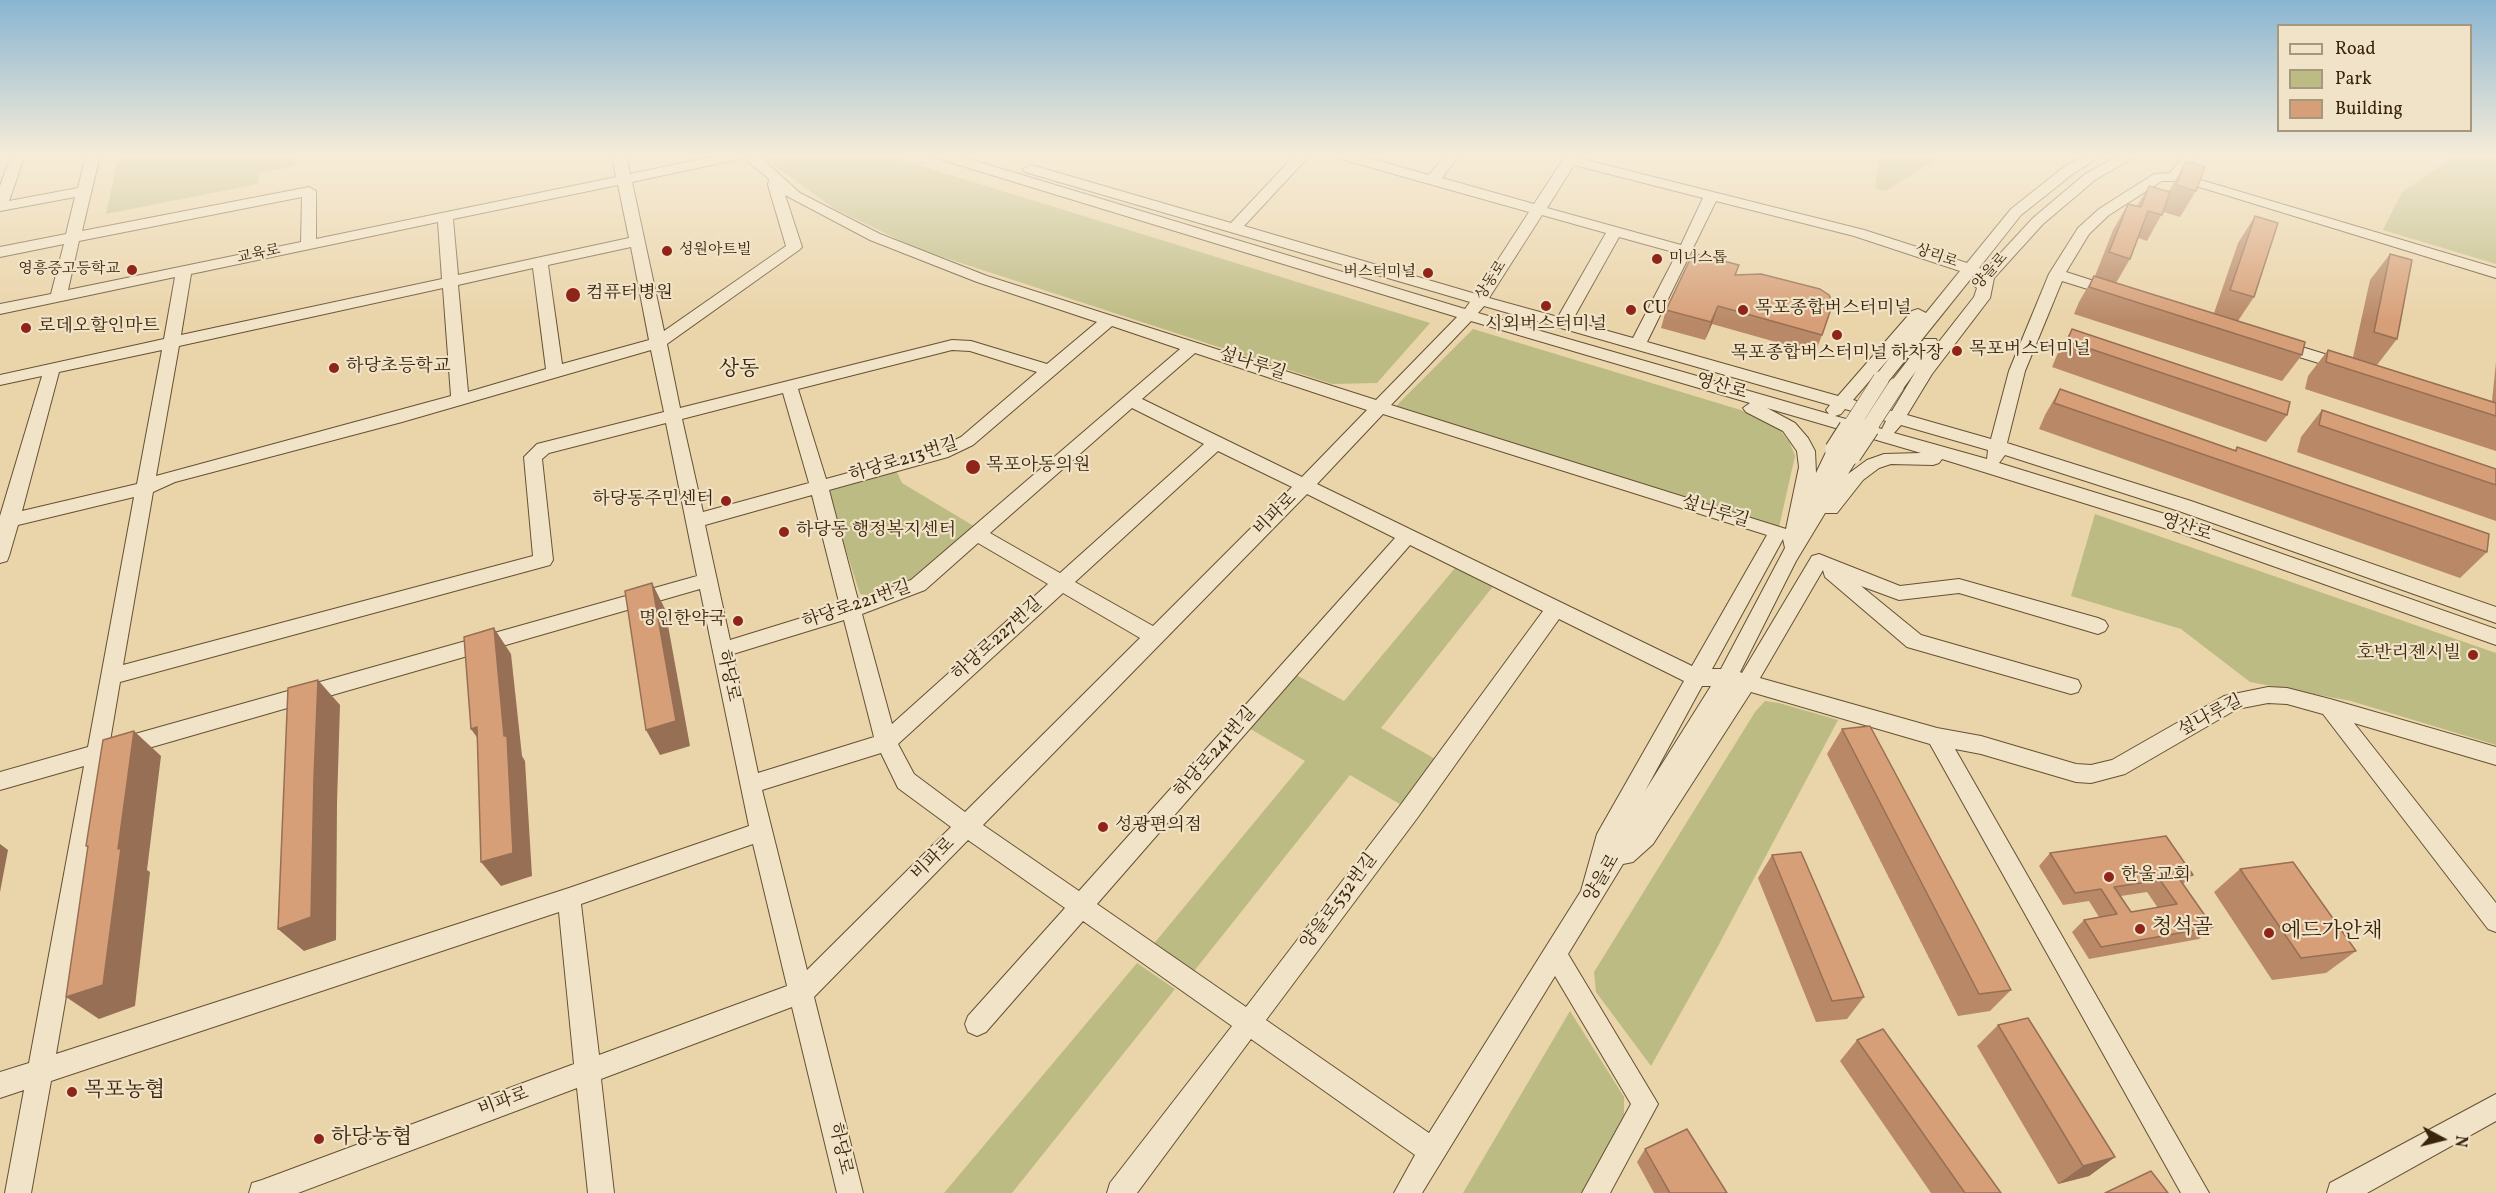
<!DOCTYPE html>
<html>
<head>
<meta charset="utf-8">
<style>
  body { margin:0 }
  #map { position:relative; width:2496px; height:1193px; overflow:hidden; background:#ead4a9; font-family:Vollkorn,serif }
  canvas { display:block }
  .legend { position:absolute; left:2277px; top:24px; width:195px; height:108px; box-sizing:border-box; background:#f1e3c7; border:2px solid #a7977c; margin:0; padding:8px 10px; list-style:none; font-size:18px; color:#39250c }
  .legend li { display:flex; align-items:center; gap:12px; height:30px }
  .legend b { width:30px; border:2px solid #a7977c }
  .north { position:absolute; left:2412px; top:1109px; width:60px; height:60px; -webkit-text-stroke:4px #f1e3c7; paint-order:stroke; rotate:97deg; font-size:16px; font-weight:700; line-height:24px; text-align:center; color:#39250c }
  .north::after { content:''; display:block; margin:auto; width:21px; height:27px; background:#39250c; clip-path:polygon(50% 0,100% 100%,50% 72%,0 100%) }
</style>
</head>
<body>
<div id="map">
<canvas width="2496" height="1193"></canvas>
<ul class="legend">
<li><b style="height:8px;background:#f1e3c7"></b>Road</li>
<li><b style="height:16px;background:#bdbb84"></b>Park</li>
<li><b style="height:16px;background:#d79f78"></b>Building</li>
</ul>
<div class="north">N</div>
</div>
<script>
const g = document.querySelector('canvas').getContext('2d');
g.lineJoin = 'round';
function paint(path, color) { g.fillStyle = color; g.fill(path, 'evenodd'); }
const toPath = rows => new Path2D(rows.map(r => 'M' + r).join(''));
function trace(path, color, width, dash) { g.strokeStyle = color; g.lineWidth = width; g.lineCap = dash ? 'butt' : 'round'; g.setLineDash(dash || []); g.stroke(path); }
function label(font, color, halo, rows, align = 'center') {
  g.font = font + ' Vollkorn,"Noto Serif KR",serif'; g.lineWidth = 4.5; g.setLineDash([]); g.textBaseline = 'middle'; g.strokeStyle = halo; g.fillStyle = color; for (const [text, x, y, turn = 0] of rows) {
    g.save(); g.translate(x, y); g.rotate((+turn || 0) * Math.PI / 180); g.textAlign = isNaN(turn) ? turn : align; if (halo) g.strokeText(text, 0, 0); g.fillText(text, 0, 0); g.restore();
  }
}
paint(toPath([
  [119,155,296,155,295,166,259,173,258,184,106,214],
  [764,155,886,155,1430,323,1377,383,1332,384,918,249,835,209,776,167],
  [1880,155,1943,155,1886,191,1875,188],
  [2456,155,2496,155,2496,264,2383,230,2402,192],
  [1473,329,1754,414,1770,422,1781,431,1790,443,1795,456,1779,527,1396,406],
  [896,470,902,483,977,528,907,585,872,596,860,594,827,492,830,487],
  [2095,514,2496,653,2496,745,2351,701,2250,682,2181,629,2071,596],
  [1460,562,1498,580,1381,728,1444,764,1410,810,1350,775,1187,980,1147,952,1305,761,1242,724,1289,671,1344,701],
  [1765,701,1779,703,1838,720,1716,950,1651,1066,1596,992,1594,972,1755,712],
  [1137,963,1175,989,1012,1193,944,1193],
  [1570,1011,1624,1097,1624,1115,1582,1193,1463,1193]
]), '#bdbb84');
const minor = toPath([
  [11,155,25,155,9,201,78,188,86,155,100,155,82,231,309,187,316,191,316,239,616,177,612,155,626,155,630,174,720,155,758,155,800,193,880,234,987,276,1376,400,1457,317,936,158,934,155,956,155,1465,309,1470,302,1025,172,1023,169,1030,165,1035,166,1231,223,1295,155,1310,155,1244,226,1476,294,1529,212,1337,158,1335,155,1358,155,1429,175,1445,155,1459,155,1442,178,1534,204,1566,155,1580,155,1578,158,1864,230,1967,263,2011,209,2064,167,2086,155,2103,155,2074,173,2021,215,1979,268,1985,270,2033,218,2085,174,2120,155,2138,155,2095,180,2043,224,1994,278,1990,298,1932,374,1907,415,1991,439,2009,371,2049,274,2078,228,2099,209,2154,174,2170,173,2184,155,2199,155,2184,175,2496,268,2496,278,2206,189,2176,181,2162,181,2109,215,2089,234,2066,272,2119,289,2121,292,2113,297,2062,281,2025,371,2007,443,2191,501,2496,607,2496,623,2179,511,2005,455,1999,463,2191,522,2496,629,2496,645,2177,532,1942,459,1939,463,1933,465,1891,464,1879,468,1863,480,1837,513,1825,513,1796,561,1740,672,1742,673,1812,556,1819,554,1900,586,1959,579,2098,618,2105,621,2108,626,2105,631,2098,634,1959,593,1899,600,1861,586,1921,635,2078,680,2081,686,2078,692,2071,694,1907,647,1825,577,1823,570,1760,678,1937,728,1981,736,2076,764,2091,765,2112,760,2224,696,2268,687,2287,688,2330,699,2496,747,2496,765,2354,723,2496,903,2496,932,2488,929,2323,714,2287,704,2268,703,2237,709,2125,774,2091,783,2076,782,1981,754,1955,749,2209,1193,2181,1193,1930,744,1751,692,1653,844,1633,862,1623,864,1568,954,1658,1104,1610,1193,1582,1193,1631,1104,1555,976,1422,1193,1394,1193,1415,1155,1251,1039,1137,1193,1107,1193,1110,1183,1232,1026,1083,921,986,1032,977,1036,968,1032,965,1024,968,1016,1065,908,968,840,814,997,863,1193,837,1193,792,1007,601,1079,614,1193,588,1193,577,1088,298,1193,249,1193,252,1183,262,1180,574,1064,559,912,51,1081,31,1193,5,1193,24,1090,0,1098,0,1072,29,1063,84,766,0,790,0,772,88,747,134,497,18,525,9,556,7,561,0,563,0,516,42,376,0,385,0,375,164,339,175,277,0,314,0,304,51,294,64,244,0,257,0,247,66,234,75,197,0,211,0,186,11,155],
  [744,158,769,179,768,185,786,246,664,331,632,182,744,158],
  [1574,165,1703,198,1681,245,1547,208,1574,165],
  [618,185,629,238,458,275,453,219,618,185],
  [785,195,870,240,977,282,1097,322,1047,364,971,341,952,340,680,408,667,344,799,250,802,247,785,195],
  [302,197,301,242,68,290,79,241,302,197],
  [1716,201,1854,236,1960,271,1926,313,1918,309,1912,311,1838,396,1647,342,1716,201],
  [1542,215,1606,233,1558,317,1489,298,1542,215],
  [438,222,442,279,181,335,191,274,438,222],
  [1619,237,1677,253,1633,338,1572,321,1619,237],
  [631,247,649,340,562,364,548,265,631,247],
  [533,268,546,369,468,392,458,285,533,268],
  [1973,276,1977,278,1972,284,1977,288,1974,297,1938,343,1936,339,1924,339,1888,386,1890,390,1902,390,1916,371,1892,411,1853,400,1891,356,1873,379,1875,383,1887,383,1973,276],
  [443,288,451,396,156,476,179,346,443,288],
  [1484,306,1830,405,1826,410,1829,414,1478,313,1484,306],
  [1471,321,1750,403,1743,408,1746,412,1783,431,1797,451,1799,467,1786,529,1391,405,1471,321],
  [1112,326,1180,349,911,580,858,600,829,490,948,457,973,445,1112,326],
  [162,350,137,484,22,511,59,372,162,350],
  [651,350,664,412,537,444,524,457,533,556,123,665,153,492,175,482,402,422,651,350],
  [952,350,970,351,1037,372,961,437,936,449,826,479,798,389,952,350],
  [1195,353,1367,410,1302,477,1142,399,1195,353],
  [783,393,809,483,703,512,682,419,783,393],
  [1132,408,1204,444,1060,573,990,533,1132,408],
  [1767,408,1921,453,1884,454,1867,460,1848,474,1860,455,1857,451,1851,449,1845,451,1840,458,1844,450,1841,446,1835,444,1829,446,1816,473,1815,451,1808,438,1795,423,1767,408],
  [1845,409,1886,421,1882,429,1835,416,1841,414,1845,409],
  [1383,414,1767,535,1692,666,1317,484,1383,414],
  [666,423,697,576,110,741,120,682,550,565,553,560,542,459,549,453,666,423],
  [1901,425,1988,450,1987,459,1894,433,1901,425],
  [1218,451,1292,487,1153,626,1075,582,1218,451],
  [1307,494,1395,538,1079,891,983,825,1307,494],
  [812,495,840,606,730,640,705,525,812,495],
  [1783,539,1785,548,1721,669,1712,669,1783,539],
  [978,543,1048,584,892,724,862,614,925,590,978,543],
  [1410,545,1543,611,1402,803,1246,1007,1097,904,1410,545],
  [700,589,749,826,569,888,56,1054,107,760,700,589],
  [1063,593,1140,638,965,812,914,774,898,744,1063,593],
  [1559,619,1684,681,1597,834,1581,891,1429,1133,1266,1020,1418,817,1559,619],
  [844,620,874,737,758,773,733,654,844,620],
  [1702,686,1711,686,1645,791,1702,686],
  [881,753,898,788,951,827,807,970,762,790,881,753],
  [753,844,787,986,599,1055,581,904,753,844],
  [2279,340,2354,363,2356,367,2354,371,2348,372,2273,349,2271,345,2273,341,2279,340],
  [2496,1094,2496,1121,2367,1193,2327,1193,2330,1183,2496,1094]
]);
trace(minor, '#655133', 2);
paint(minor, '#f1e3c7');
const minorBridgeFar1 = toPath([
  [1849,429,1881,379],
  [1868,429,1896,386]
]);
const minorBridge = toPath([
  [1835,450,1849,428],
  [1851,455,1869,428]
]);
trace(minorBridgeFar1, '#655133', 17, []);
trace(minorBridge, '#655133', 22, []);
trace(minorBridgeFar1, '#f1e3c7', 16);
trace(minorBridge, '#f1e3c7', 20);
paint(toPath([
  [2186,161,2196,191,2180,217,2163,212,2147,241,2138,238,2130,259,2116,283,2214,313,2238,243,2255,216,2254,297,2238,321,2302,355,2282,381,2074,314,2079,302,2094,276,2095,276,2113,230,2128,204,2137,206,2149,186,2169,191],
  [2390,254,2397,339,2377,365,2492,401,2496,362,2496,451,2305,389,2308,376,2328,350,2353,357,2370,280],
  [1736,275,1822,335,1815,353,1712,324,1705,340,1661,328,1666,310],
  [2072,329,2287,415,2266,442,2052,367,2057,355],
  [2060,389,2235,450,2237,447,2487,552,2460,578,2039,429,2045,415],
  [2322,410,2496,469,2496,521,2297,452,2301,437],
  [1842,729,2011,990,1990,1011,1958,1016,1827,754],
  [2050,853,2193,875,2183,884,2213,927,2199,939,2089,959,2072,932,2084,920,2099,917,2089,901,2063,905,2039,866],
  [2147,892,2158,908,2131,912,2121,896],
  [1772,855,1864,997,1847,1019,1816,1022,1758,878],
  [2240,869,2356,951,2326,973,2272,980,2214,892],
  [1998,1025,2115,1157,2089,1176,2058,1184,1977,1046],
  [1857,1040,2001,1193,1931,1193,1840,1061],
  [1645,1149,1727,1193,1654,1193,1637,1162]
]), '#b98967');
paint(toPath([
  [1718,306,1712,324,1705,340,1711,322],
  [652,583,665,609,690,746,660,755,646,730],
  [494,628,511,654,522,756,525,761,532,876,501,886,481,862],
  [318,680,340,705,337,803,336,940,304,951,278,929,314,778],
  [477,727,489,754,471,729],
  [134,731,161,756,147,870,150,872,135,1006,99,1019,66,997,116,870,86,846,118,849],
  [0,844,8,850,0,892],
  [2115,1157,2089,1176,2058,1184,2083,1166]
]), '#966f54');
const building = toPath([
  [2186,161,2205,167,2196,191,2176,185,2186,161],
  [2149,186,2170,192,2162,215,2148,211,2130,259,2109,252,2128,204,2141,207,2149,186],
  [2255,216,2278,223,2254,297,2230,290,2255,216],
  [1693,253,1739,265,1735,275,1761,274,1820,289,1829,295,1833,303,1822,335,1718,306,1711,322,1666,310,1693,253],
  [2390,254,2412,260,2397,339,2374,332,2390,254],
  [2094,276,2305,342,2302,355,2089,287,2094,276],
  [2072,329,2290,402,2287,415,2067,341,2072,329],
  [2328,350,2496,403,2496,416,2326,362,2328,350],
  [2060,389,2236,451,2237,447,2489,534,2487,552,2054,403,2060,389],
  [2322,410,2496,469,2496,485,2319,425,2322,410],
  [652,583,676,721,646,730,625,591,652,583],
  [494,628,504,736,507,736,513,853,481,862,477,727,471,729,464,637,494,628],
  [318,680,314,778,311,917,278,929,288,688,318,680],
  [1870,726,2011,990,1979,994,1842,729,1870,726],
  [134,731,118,849,121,848,103,985,66,997,88,846,86,846,103,740,134,731],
  [2166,836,2193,875,2178,877,2213,927,2101,947,2084,920,2117,914,2101,889,2075,893,2050,853,2166,836],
  [2160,880,2177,904,2131,912,2114,887,2160,880],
  [1801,852,1864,997,1832,1001,1772,855,1801,852],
  [2293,862,2356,951,2301,958,2240,869,2293,862],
  [2028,1018,2115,1157,2083,1166,1998,1025,2028,1018],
  [1883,1029,2001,1193,1965,1193,1857,1040,1883,1029],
  [1687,1129,1727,1193,1670,1193,1645,1149,1687,1129],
  [2151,1171,2168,1193,2105,1193,2151,1171]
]);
paint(building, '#d79f78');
trace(building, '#966f54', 1.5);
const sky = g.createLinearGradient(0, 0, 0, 322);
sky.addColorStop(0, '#89b5d2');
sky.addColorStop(0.48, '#f6ecd8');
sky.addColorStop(1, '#f6ecd800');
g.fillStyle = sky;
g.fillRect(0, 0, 2496, 322);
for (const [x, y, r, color] of [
  [667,251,6,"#8f2418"],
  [1657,259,6,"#8f2418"],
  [132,270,6,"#8f2418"],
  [1428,273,6,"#8f2418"],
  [573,295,8,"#8f2418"],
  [1546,306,6,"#8f2418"],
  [1631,310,6,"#8f2418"],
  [1743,310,6,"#8f2418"],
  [26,328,6,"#8f2418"],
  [1837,335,6,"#8f2418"],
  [1957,351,6,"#8f2418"],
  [334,368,6,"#8f2418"],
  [973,467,8,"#8f2418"],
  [726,501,6,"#8f2418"],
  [784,532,6,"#8f2418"],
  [738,621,6,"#8f2418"],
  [2473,655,6,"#8f2418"],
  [1103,827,6,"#8f2418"],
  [2109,877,6,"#8f2418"],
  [2140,929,6,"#8f2418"],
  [2269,933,6,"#8f2418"],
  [72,1092,6,"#8f2418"],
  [319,1139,6,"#8f2418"]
]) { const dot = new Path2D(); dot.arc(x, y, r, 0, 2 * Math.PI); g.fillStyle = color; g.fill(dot); trace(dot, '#f1e3c7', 2); }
label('15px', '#39250c', '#f1e3c7', [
  ["성원아트빌",679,251],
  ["미니스톱",1669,259],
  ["영흥중고등학교",120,270,"right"],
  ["버스터미널",1416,273,"right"]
], 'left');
label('15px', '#39250c', '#f1e3c7', [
  ["교육로",259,255,-12],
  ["상리로",1936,257,19],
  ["양을로",1991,272,-48],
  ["상동로",1492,281,-57]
]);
label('18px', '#39250c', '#f1e3c7', [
  ["컴퓨터병원",586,295],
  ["CU",1643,310],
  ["목포종합버스터미널",1755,310],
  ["시외버스터미널",1546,326,"center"],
  ["로데오할인마트",38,328],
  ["목포버스터미널",1969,351],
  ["목포종합버스터미널 하차장",1837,355,"center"],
  ["하당초등학교",346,368],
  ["목포아동의원",986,467],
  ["하당동주민센터",714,501,"right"],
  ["하당동 행정복지센터",796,532],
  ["명인한약국",726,621,"right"],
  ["호반리젠시빌",2461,655,"right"],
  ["성광편의점",1115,827],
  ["한울교회",2121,877]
], 'left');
label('18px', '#39250c', '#f1e3c7', [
  ["섶나루길",1252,365,18],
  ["영산로",1721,388,16],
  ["하당로213번길",904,461,-17],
  ["섶나루길",1715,513,17],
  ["비파로",1276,515,-45],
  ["영산로",2186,529,18],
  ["하당로221번길",857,606,-19],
  ["하당로227번길",998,640,-42],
  ["하당로",727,676,78],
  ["섶나루길",2211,717,-27],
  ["하당로241번길",1216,753,-49],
  ["비파로",934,860,-44],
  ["양을로",1603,879,-59],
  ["양을로532번길",1340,902,-53],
  ["비파로",504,1103,-20],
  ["하당로",839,1149,77]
]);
label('21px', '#39250c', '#f1e3c7', [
  ["상동",739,371]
]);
label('21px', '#39250c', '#f1e3c7', [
  ["청석골",2152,929],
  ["에드가안채",2281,933],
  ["목포농협",84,1092],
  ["하당농협",331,1139]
], 'left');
</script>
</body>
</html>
